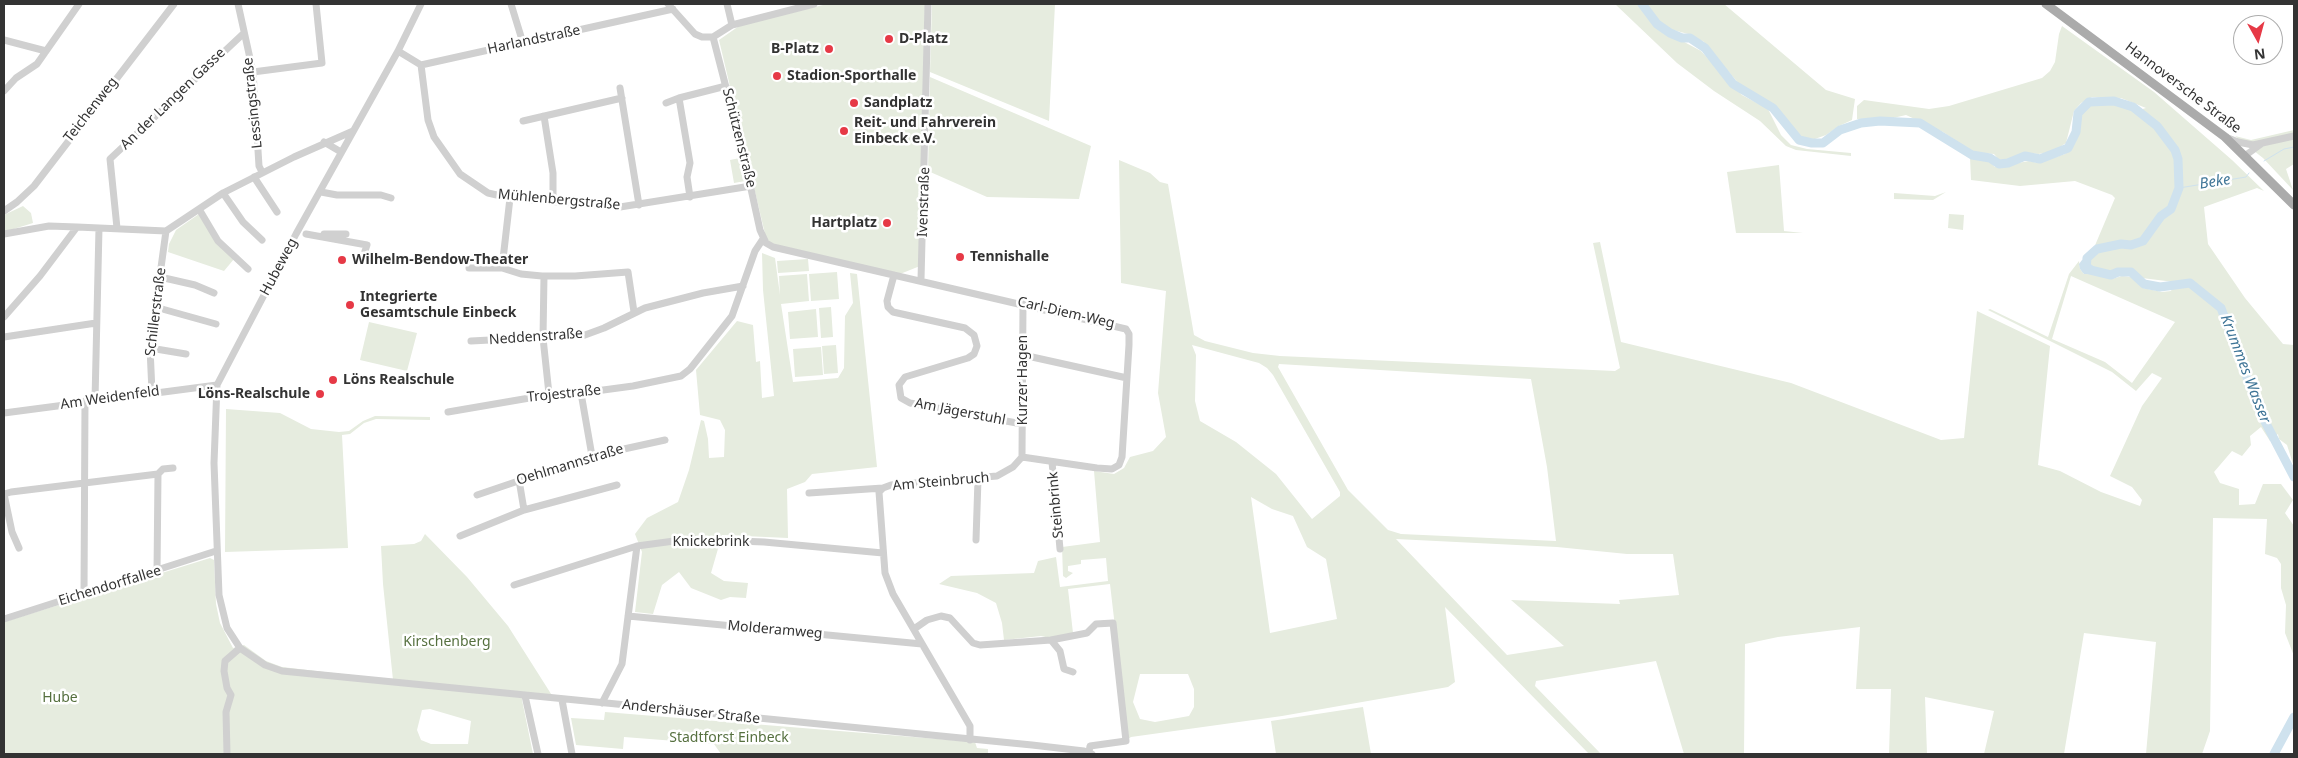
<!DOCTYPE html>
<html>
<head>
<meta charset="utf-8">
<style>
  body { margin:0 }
  #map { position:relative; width:2298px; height:758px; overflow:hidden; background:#fff; font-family:"Noto Sans",sans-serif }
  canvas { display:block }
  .frame { position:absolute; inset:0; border:5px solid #333; pointer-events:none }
  .north { position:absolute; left:2233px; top:15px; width:50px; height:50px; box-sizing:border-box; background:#fff; border:1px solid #adadad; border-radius:50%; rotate:173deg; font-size:14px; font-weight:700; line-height:20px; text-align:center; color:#333 }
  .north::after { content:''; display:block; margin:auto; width:18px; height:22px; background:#e63946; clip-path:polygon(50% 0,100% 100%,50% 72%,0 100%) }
</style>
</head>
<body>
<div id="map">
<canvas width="2298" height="758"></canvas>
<div class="frame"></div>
<div class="north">N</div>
</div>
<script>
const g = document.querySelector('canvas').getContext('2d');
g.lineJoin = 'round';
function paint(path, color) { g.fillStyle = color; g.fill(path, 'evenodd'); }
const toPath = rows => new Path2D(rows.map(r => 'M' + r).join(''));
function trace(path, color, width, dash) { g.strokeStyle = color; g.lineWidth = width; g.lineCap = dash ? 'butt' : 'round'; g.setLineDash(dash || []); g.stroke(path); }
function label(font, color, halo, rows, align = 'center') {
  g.font = font + ' "Noto Sans",sans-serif'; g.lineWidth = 5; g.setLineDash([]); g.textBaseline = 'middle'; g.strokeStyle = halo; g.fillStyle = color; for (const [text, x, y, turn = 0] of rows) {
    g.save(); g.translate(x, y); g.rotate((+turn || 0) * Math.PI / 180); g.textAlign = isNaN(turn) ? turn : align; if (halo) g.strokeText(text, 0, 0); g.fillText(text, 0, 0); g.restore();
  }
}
paint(toPath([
  [827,4,925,4,920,266,900,274,772,244,766,238,719,40,739,26],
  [932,4,1055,4,1049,121,930,72],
  [1615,4,1639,4,1660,29,1701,51,1742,95,1768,109,1781,135,1791,145,1807,149,1851,153,1851,156,1796,150,1786,146,1760,121,1714,91,1677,63],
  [1645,4,1724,4,1826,90,1855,99,1852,120,1839,126,1826,135,1812,140,1801,138,1776,106,1739,84,1703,41,1697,40,1692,35,1669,29,1654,17],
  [2062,26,2154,92,2232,160,2264,191,2257,188,2204,207,2208,244,2245,298,2283,344,2294,345,2294,467,2287,445,2279,439,2278,434,2270,441,2261,427,2250,436,2251,445,2242,456,2232,451,2214,472,2220,483,2239,489,2239,505,2255,504,2263,484,2281,484,2293,500,2285,513,2294,526,2294,656,2285,633,2286,605,2281,588,2281,564,2277,558,2265,554,2267,519,2213,518,2210,731,2202,754,2146,754,2156,642,2084,633,2064,754,1984,754,1994,711,1925,697,1927,754,1889,754,1891,689,1856,689,1860,627,1778,637,1745,644,1744,754,1684,754,1656,661,1536,681,1535,686,1601,754,1589,754,1445,607,1455,682,1448,687,1282,716,1131,737,1128,739,1110,584,1068,589,1073,633,1050,638,1041,636,1004,640,1002,623,996,603,977,593,939,584,951,576,1034,573,1038,561,1056,557,1060,587,1108,581,1106,558,1081,560,1081,564,1068,566,1068,571,1073,573,1066,578,1063,576,1062,547,1100,542,1094,471,1114,474,1124,468,1130,457,1153,451,1166,437,1158,393,1166,291,1121,283,1119,160,1150,173,1160,182,1168,184,1194,335,1205,341,1253,353,1280,356,1615,371,1620,368,1593,243,1600,242,1621,342,1791,383,1941,440,1964,438,1977,311,2050,346,2038,465,2060,471,2101,492,2140,506,2142,500,2132,487,2110,476,2142,406,2162,378,2152,373,2136,391,2112,372,1988,310,1990,309,2048,337,2069,274,2079,261,2080,269,2084,274,2091,273,2112,279,2122,276,2132,277,2143,288,2162,292,2171,291,2174,282,2142,278,2134,271,2120,269,2110,273,2093,267,2088,262,2115,198,2112,195,2075,181,2020,186,1971,180,1970,157,1988,160,1995,167,2029,161,2038,163,2065,154,2070,150,2078,133,2081,115,2090,105,2112,104,2136,111,2146,108,2121,98,2092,97,2081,103,2074,111,2066,143,2052,152,2038,154,2029,153,2012,159,1999,160,1994,154,1973,152,1943,132,1906,115,1893,118,1857,119,1857,106,1864,100,1929,109,1949,106,2042,78,2050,71,2055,62,2059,34],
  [2071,276,2175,322,2132,383,2105,362,2052,339],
  [1192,345,1259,363,1267,368,1273,375,1340,492,1340,496,1312,519,1276,474,1236,442,1200,421,1195,401,1196,355],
  [1279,364,1531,379,1547,467,1556,541,1401,534,1388,530,1348,490,1278,367],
  [1251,497,1272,509,1293,516,1307,547,1326,559,1337,619,1270,633],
  [1396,539,1557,547,1627,554,1673,554,1679,595,1619,600,1620,604,1511,600,1564,646,1507,655],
  [1140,674,1188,674,1194,689,1194,707,1189,716,1155,722,1140,719,1133,702],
  [930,77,1091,146,1079,199,987,197,928,171],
  [2294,130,2294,164,2286,169,2293,190,2263,158,2235,136,2251,140],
  [740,158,745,181,734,183,730,160],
  [1779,165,1784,231,1803,233,1736,233,1727,172],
  [1946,192,1933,200,1894,199,1894,193,1935,196],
  [23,206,31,213,33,223,4,232,4,215],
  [199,214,234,259,224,271,168,252,169,244,176,230],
  [1949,214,1964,215,1963,230,1948,228],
  [762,253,775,258,780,295,779,276,807,274,809,301,781,304,793,382,838,378,844,368,845,316,853,303,850,273,857,274,877,467,812,474,805,482,787,489,788,538,722,535,711,573,724,581,748,583,746,598,730,597,721,600,691,588,679,572,662,585,653,614,635,612,642,552,635,534,647,518,678,502,689,470,701,420,704,421,708,439,709,458,724,457,725,430,720,420,700,415,696,370,737,321,753,325,756,362,760,361,762,398,774,396,763,290],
  [808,259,809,271,778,273,777,261],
  [837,272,839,299,811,301,809,274],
  [831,307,833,337,821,338,819,308],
  [816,309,818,337,790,339,788,312],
  [369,322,417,333,407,371,360,360],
  [836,345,838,373,824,374,822,346],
  [821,347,823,375,795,377,793,349],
  [226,409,280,413,311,429,339,432,349,431,363,421,375,416,430,417,430,420,376,419,364,423,350,434,342,435,348,548,225,552],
  [425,534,467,577,508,626,553,697,523,693,522,700,533,754,4,754,4,622,210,558,214,560,216,604,220,623,233,648,244,645,266,661,282,667,393,680,383,584,381,546,414,544,421,541],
  [430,709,471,721,468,744,431,744,421,740,417,730,422,710],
  [1363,707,1371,754,1276,754,1271,721],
  [605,712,975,742,977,748,988,749,988,754,721,754,714,744,624,737,623,749,576,745,571,718,604,720]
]), '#e6ecdf');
paint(toPath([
  [2091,259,2088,262,2097,269,2096,274,2084,274,2080,269,2079,264,2082,260]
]), '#cfe2ee');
trace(toPath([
  [2264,161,2284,149,2294,147],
  [2179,188,2246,177,2249,173]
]), '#cfe2ee', 1);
trace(toPath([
  [1642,4,1657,24,1670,33,1682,38,1690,38,1705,48,1733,84,1773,108,1799,140,1812,143,1823,143,1840,130,1861,123,1880,121,1920,123,1972,155,1990,158,1999,164,2008,163,2025,156,2040,159,2068,148,2076,132,2078,113,2089,102,2114,101,2133,107,2157,126,2175,150,2178,159,2179,188,2171,209,2161,216,2143,241,2131,245,2121,244,2097,249,2087,258,2086,269,2111,275,2118,272,2131,272,2144,284,2160,287,2190,283,2221,308,2260,412,2294,477],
  [2274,754,2294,717]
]), '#cfe2ee', 9);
trace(toPath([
  [238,4,253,72,259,166,262,172],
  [421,4,398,51,296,234,217,385,214,463,219,595,227,628,240,648,265,665,282,671,1032,745,1084,751,1092,754],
  [511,4,523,43],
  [668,4,695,34,702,37,713,37,732,25,814,4],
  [727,4,732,25],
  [713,37,744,157,760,230,766,243,773,247,1126,329,1129,334,1129,345,1122,457,1119,465,1112,469,1097,468,1022,457],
  [4,40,46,51],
  [398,51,421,65],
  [421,65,428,120,434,137,460,174,488,193,510,198,620,207,751,186],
  [421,65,673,9],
  [253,72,322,63,316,4],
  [620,88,639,205],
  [4,91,16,78,37,64,79,4],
  [666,103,679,98],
  [544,116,553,173,553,202],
  [523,121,622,98],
  [2228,138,2238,142,2253,145,2294,136],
  [324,142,341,152],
  [2246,155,2261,144],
  [254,177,277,212],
  [321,192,337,195,381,195,391,198],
  [223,193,243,222,262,240],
  [690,197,687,177,690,163,679,98,726,86],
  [199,209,218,241,248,269],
  [4,211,17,202,34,186,174,4],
  [117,228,110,159,244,33],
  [4,234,49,226,77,227],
  [306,234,367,245,365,251],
  [324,234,346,234],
  [469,268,502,268,521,274,542,276,575,276,628,272,634,312],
  [502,268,510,198],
  [894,275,887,301,888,307,893,312,965,328,974,335,977,346,974,354,968,358,905,377,899,385,901,398,910,403,1022,424],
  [544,276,543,338,549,394],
  [160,277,195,285,214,293],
  [921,280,928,4],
  [155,307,216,324],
  [4,317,40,276,77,227,166,231,223,193,294,157,353,131],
  [4,337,96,323],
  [471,341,585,335,604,328,645,308,703,293,743,286],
  [150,348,186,354],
  [1023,355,1127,378],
  [152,392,150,348,166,231],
  [581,393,592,456],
  [95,400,99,228],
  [448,412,547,395,581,393,633,386,681,376,690,369,732,316,755,251,763,239],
  [4,413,217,385],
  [1022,457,1023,303],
  [1052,462,1060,549],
  [519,480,524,510],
  [809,493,883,488],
  [4,494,11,492,158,474,163,469,173,468],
  [4,494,12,532,19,548],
  [477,495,592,456,665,440],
  [460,536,524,510,617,485],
  [976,540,978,479],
  [157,572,158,474],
  [514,585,637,546,689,539,764,542,883,553],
  [84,594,85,401],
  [628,616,922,644],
  [4,619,216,551],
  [914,629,927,620,941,616,950,618,973,643,980,645,1051,640,1060,651,1064,669,1073,672],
  [1051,640,1087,633,1096,624,1113,623,1126,741,1090,746,1089,752],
  [525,696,538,754],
  [562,700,572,754],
  [602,703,622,664,637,546],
  [970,740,970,726,893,594,885,573,879,492,883,488,891,485,997,476,1013,467,1022,457],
  [227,754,226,712,231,695,227,688,224,671,225,661,240,648]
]), '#d0d0d0', 7);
trace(toPath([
  [2046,4,2225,137,2294,205]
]), '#ababab', 9);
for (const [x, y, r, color] of [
  [889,39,5,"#e63946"],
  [829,49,5,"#e63946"],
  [777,76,5,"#e63946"],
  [854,103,5,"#e63946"],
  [844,131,5,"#e63946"],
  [887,223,5,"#e63946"],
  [960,257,5,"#e63946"],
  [342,260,5,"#e63946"],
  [350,305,5,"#e63946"],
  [333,380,5,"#e63946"],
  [320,394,5,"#e63946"]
]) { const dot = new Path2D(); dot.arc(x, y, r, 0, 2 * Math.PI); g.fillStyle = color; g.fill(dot); trace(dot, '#fff', 2); }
label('bold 14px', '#333', '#fff', [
  ["D-Platz",899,39],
  ["B-Platz",819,49,"right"],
  ["Stadion-Sporthalle",787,76],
  ["Sandplatz",864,103],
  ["Reit- und Fahrverein",854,123],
  ["Einbeck e.V.",854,139],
  ["Hartplatz",877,223,"right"],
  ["Tennishalle",970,257],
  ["Wilhelm-Bendow-Theater",352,260],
  ["Integrierte",360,297],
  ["Gesamtschule Einbeck",360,313],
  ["Löns Realschule",343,380],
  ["Löns-Realschule",310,394,"right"]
], 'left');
label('14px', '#333', '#fff', [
  ["Harlandstraße",534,40,-12],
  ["Hannoversche Straße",2183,88,37],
  ["An der Langen Gasse",173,99,-44],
  ["Lessingstraße",253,103,-96],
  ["Teichenweg",91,110,-52],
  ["Schützenstraße",739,138,76],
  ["Mühlenbergstraße",559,200,5],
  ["Ivenstraße",924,202,-88],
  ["Hubeweg",279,267,-62],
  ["Schillerstraße",156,312,-83],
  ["Carl-Diem-Weg",1066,313,13],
  ["Neddenstraße",536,337,-4],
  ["Kurzer Hagen",1023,380,-90],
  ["Trojestraße",564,394,-6],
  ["Am Weidenfeld",110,398,-8],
  ["Am Jägerstuhl",960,412,11],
  ["Oehlmannstraße",570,465,-17],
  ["Am Steinbruch",941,482,-5],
  ["Steinbrink",1056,505,-95],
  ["Knickebrink",711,542],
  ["Eichendorffallee",110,586,-17],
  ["Molderamweg",775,630,5],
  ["Andershäuser Straße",691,712,6]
]);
label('14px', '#56703f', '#fff', [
  ["Kirschenberg",447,642],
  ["Hube",60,698],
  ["Stadtforst Einbeck",729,738]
]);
label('italic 15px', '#3f7597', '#fff', [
  ["Beke",2215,182,-9],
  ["Krummes Wasser",2245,369,69]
]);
</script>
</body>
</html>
